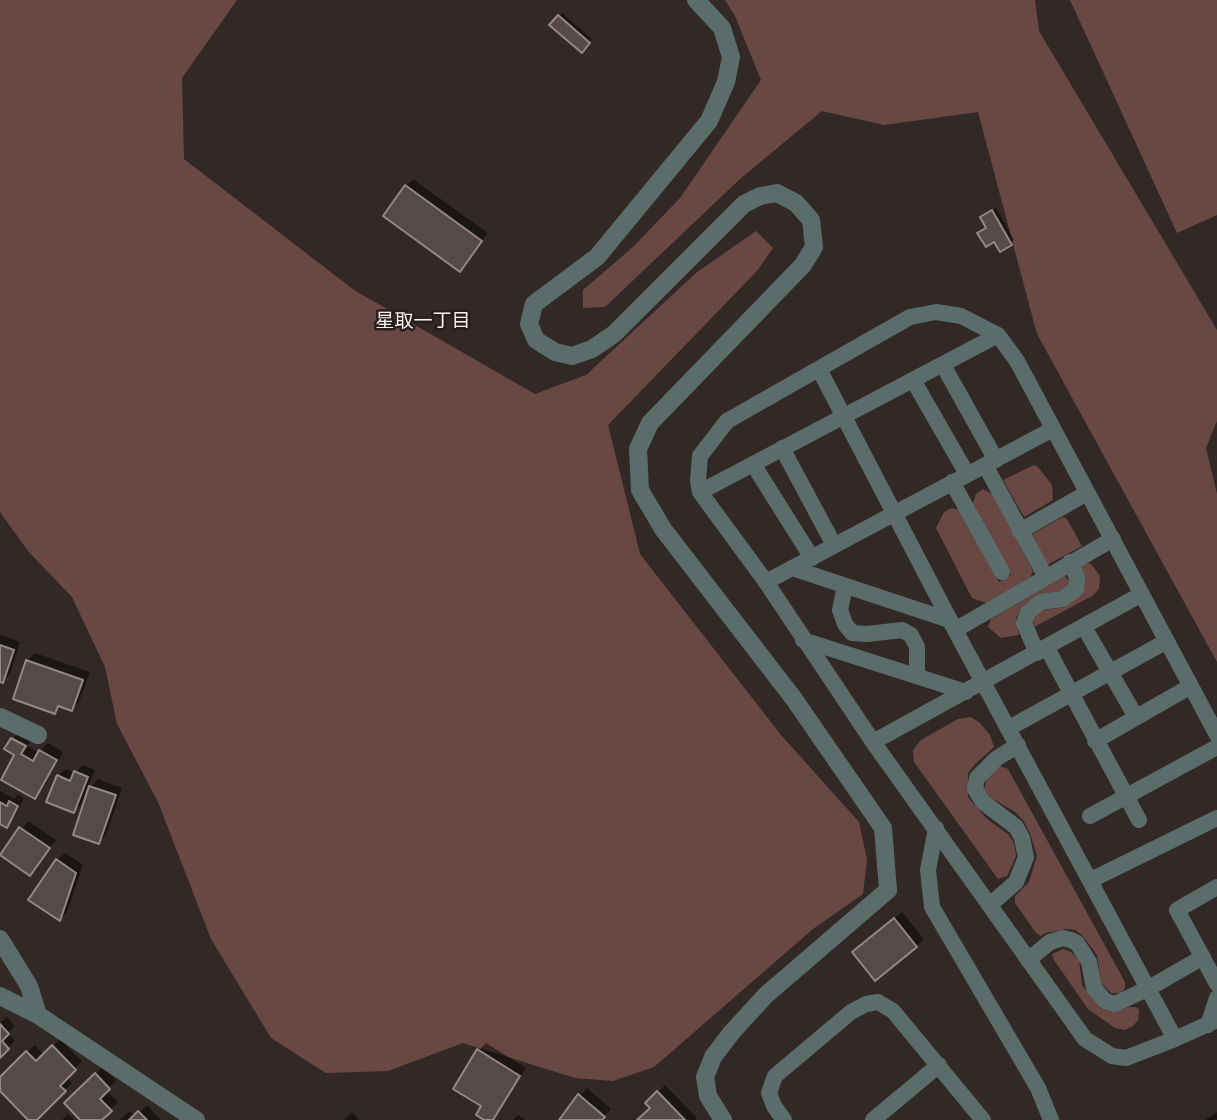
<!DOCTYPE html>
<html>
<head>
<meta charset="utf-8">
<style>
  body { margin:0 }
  canvas { display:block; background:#322826 }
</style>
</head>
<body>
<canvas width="1217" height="1120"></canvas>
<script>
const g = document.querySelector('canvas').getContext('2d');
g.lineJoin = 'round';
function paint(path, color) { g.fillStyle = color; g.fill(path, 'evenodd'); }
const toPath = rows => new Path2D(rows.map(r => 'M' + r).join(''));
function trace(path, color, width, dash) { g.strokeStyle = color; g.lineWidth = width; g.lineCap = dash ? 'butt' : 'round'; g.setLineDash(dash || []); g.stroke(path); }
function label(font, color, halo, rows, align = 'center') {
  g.font = font + ' "Public Sans","Noto Sans JP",sans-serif'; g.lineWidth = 5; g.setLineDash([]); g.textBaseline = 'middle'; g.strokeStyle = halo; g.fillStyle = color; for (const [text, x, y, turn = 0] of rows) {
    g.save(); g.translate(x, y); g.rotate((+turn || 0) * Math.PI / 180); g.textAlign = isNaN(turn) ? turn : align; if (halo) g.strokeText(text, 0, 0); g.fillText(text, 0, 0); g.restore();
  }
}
paint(toPath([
  [0,0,237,0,182,78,184,159,354,290,535,394,586,375,696,273,756,231,773,248,757,271,608,425,640,554,781,735,859,822,867,859,863,894,813,929,654,1067,613,1081,575,1078,463,1043,388,1071,326,1073,271,1038,211,939,158,802,117,724,105,667,72,597,28,551,0,512],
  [725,0,1035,0,1039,31,1217,330,1217,421,1206,448,1217,494,1217,662,1037,334,978,112,884,125,822,111,740,179,605,307,583,308,583,290,633,247,680,198,761,80,735,16],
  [1070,0,1217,0,1217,215,1177,233],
  [1034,465,1038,467,1052,485,1053,500,1024,517,1003,480],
  [983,489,994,495,1033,571,1030,578,987,603,972,598,936,528,944,512,951,508,960,510,999,582,1011,575,973,503,976,494],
  [1063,517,1067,519,1082,546,1047,565,1032,534],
  [1085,562,1091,564,1100,576,1099,589,1092,596,1034,627,1033,617,1039,611,1065,607,1074,600,1080,567],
  [1065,576,1070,582,1068,587,1063,594,1041,595,1023,605,1016,618,1019,635,1001,638,988,627,991,619],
  [971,717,980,723,990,735,994,747,975,764,968,773,968,797,987,819,1008,834,1014,843,1016,856,1007,876,998,879,914,762,913,750,921,740,958,719],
  [1000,766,1008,769,1125,982,1125,988,1121,993,1111,993,1101,983,1097,955,1082,935,1075,930,1066,929,1046,933,1041,936,1036,933,1015,903,1015,896,1029,882,1037,856,1030,833,1023,820,1015,812,990,797,984,789,987,779],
  [1063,949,1071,952,1079,960,1082,985,1100,1008,1115,1012,1129,1007,1136,1007,1139,1010,1138,1020,1133,1026,1125,1030,1115,1028,1088,1009,1054,960,1052,954]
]), '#694844');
paint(toPath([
  [562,13,592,39,582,50,552,25],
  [413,179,488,233,460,269,406,186],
  [996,208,1014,240,1001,250,982,217],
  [0,635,20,642,10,674,3,681,0,680],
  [35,653,90,672,79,702,72,709,61,705,54,712,27,661],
  [20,732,32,738,27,746,39,753,48,743,63,752,42,790,35,797,12,739],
  [83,765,95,770,81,804,74,811,58,776,66,769,75,773],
  [98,779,122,788,106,835,98,842,89,791,87,791],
  [0,791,14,799,18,794,24,798,14,818,6,826,0,822],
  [28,821,56,840,30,874,3,854],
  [65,853,83,865,67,912,60,919,57,860],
  [902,912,924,939,916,946,861,945],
  [7,1017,15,1026,8,1033,15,1041,0,1055,0,1023],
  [60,1039,82,1061,66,1077,72,1083,34,1120,31,1120,0,1089,0,1079,35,1045,44,1055],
  [486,1043,526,1068,492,1120,487,1120,483,1106,479,1050],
  [103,1067,116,1081,106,1090,118,1102,100,1120,83,1120,66,1103],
  [665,1085,697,1118,695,1120,640,1120,652,1108,647,1103],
  [587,1088,611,1109,601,1120,561,1120],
  [147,1105,161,1120,120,1120,130,1111,135,1116],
  [352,1112,359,1120,344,1120],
  [1217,1112,1217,1120,1205,1120],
  [68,1114,74,1120,62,1120],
  [518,1115,526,1120,513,1120]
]), '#0007');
const building = toPath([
  [558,15,590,43,582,53,549,25,558,15],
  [405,185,482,241,460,272,383,216,405,185],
  [992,210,1012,245,1000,252,994,242,986,247,977,233,986,228,980,217,992,210],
  [0,645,14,650,3,683,0,682,0,645],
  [26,660,83,680,72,711,58,706,55,714,13,699,26,660],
  [11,738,26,746,21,754,33,761,39,750,57,760,35,799,1,780,14,755,4,749,11,738],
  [74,771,88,777,74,813,46,802,57,775,70,781,74,771],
  [89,786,116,795,99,844,73,835,89,786],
  [9,801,18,806,7,828,0,824,0,802,7,806,9,801],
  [19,827,50,848,30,876,0,855,19,827],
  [56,859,76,873,60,921,28,900,56,859],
  [894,918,917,947,875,981,852,952,894,918],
  [0,1024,9,1034,2,1041,9,1049,0,1058,0,1024],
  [52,1045,76,1070,60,1086,66,1091,37,1120,28,1120,0,1091,0,1077,26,1051,36,1061,52,1045],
  [477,1049,520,1076,493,1120,484,1120,476,1115,481,1106,453,1089,477,1049],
  [95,1073,110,1089,100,1099,112,1111,102,1120,80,1120,64,1103,95,1073],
  [657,1091,685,1120,637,1120,650,1108,645,1103,657,1091],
  [578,1094,605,1117,602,1120,559,1120,578,1094],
  [138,1111,147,1120,129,1120,138,1111]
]);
paint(building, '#564a48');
trace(building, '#958785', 2);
trace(toPath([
  [943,365,996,460],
  [819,369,955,630,1175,1039],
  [913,380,967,474],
  [782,448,834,545],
  [753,464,812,558],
  [985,465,1046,577],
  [952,482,1002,572],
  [700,492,998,335],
  [1020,531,1087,493],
  [792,568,949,620],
  [766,582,1053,429],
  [845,586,840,610,845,624,852,633,867,634,902,630,911,635,917,647,917,676],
  [1084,627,1136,717],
  [955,630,1113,539],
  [803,640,966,692],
  [1047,648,1139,820],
  [1037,653,1024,623,1028,612,1041,602,1063,599,1076,589,1077,577,1070,562],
  [1009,728,1167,641],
  [1217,735,1017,361,998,335,961,316,936,312,910,317,727,421,700,456,698,481,700,492,766,582,873,742,1085,1039,1112,1056,1126,1058,1175,1039,1217,1020],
  [1095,741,1191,686],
  [873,742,1142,594],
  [1090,816,1217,747],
  [936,828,928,870,932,907,1038,1088,1051,1120],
  [1091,880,1217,818],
  [1217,887,1177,910,1217,984],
  [990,905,1016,882,1026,857,1022,838,1016,827,983,802,975,789,977,778,996,759,1018,745],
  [1028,960,1050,942,1063,938,1071,940,1077,943,1089,962,1094,988,1105,1001,1115,1004,1149,988,1203,957],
  [1208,1025,1217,998],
  [784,1120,774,1106,769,1093,775,1076,851,1012,866,1004,878,1002,893,1011,983,1120],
  [873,1120,939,1065]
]), '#5a6d6a', 16);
trace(toPath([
  [696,0,722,28,731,57,726,82,709,121,597,257,534,304,529,324,536,340,555,352,572,356,592,349,614,334,744,204,760,196,777,193,796,203,811,220,814,247,803,265,650,423,638,449,640,490,663,529,794,699,883,828,888,890,766,995,732,1032,713,1057,705,1077,708,1096,723,1120],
  [0,717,38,735],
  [0,939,29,986,38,1015],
  [0,996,38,1015,196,1120]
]), '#5a6d6a', 18);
label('19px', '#f7efee', '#281e1d', [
  ["星取一丁目",423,321]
]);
</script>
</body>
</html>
